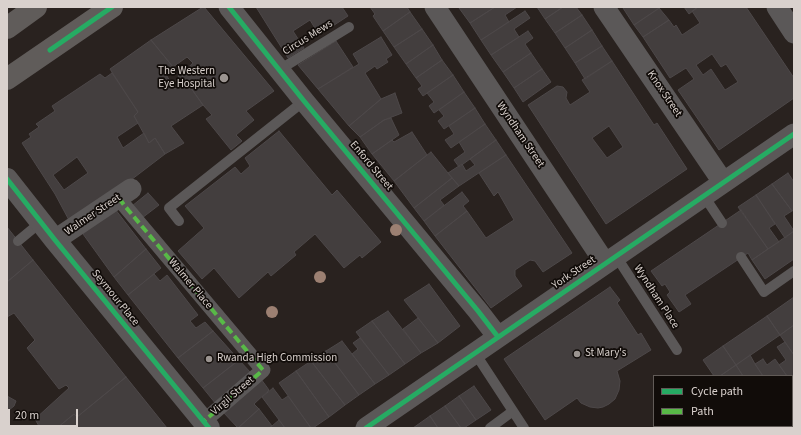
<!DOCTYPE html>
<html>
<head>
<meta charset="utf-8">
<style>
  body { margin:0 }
  #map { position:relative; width:801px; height:435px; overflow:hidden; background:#29221f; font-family:"Source Sans 3",sans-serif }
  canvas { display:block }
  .frame { position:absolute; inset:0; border:8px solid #d9d1cd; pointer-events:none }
  .legend { position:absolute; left:653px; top:375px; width:140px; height:52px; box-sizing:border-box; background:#110c09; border:1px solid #615b57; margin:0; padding:5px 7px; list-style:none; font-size:12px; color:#d9d1cd }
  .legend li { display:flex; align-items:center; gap:8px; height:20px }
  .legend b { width:20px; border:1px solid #615b57 }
  .scale { position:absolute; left:8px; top:409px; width:70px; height:18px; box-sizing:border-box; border:2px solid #d9d1cd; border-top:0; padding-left:5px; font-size:12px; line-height:14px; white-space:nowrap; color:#d9d1cd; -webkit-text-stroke:3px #110c09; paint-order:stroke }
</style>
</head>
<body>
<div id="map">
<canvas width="801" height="435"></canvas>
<div class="frame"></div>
<ul class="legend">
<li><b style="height:5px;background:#26ab63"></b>Cycle path</li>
<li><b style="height:5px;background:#58b947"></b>Path</li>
</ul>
<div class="scale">20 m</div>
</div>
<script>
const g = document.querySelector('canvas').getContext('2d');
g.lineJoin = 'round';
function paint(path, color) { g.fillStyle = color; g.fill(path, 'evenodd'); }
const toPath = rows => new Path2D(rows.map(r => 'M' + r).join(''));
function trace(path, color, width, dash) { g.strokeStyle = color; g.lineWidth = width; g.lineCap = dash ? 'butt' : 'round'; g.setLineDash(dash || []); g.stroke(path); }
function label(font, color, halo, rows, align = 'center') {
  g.font = font + ' "Source Sans 3",sans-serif'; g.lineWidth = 3.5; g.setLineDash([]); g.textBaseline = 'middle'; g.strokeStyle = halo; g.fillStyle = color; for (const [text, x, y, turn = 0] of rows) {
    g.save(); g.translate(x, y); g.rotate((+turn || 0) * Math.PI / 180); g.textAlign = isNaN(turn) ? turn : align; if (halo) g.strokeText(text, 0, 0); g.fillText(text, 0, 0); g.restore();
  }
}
const building = toPath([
  [203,7,204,7,274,91,246,111,254,120,236,135,242,141,231,150,206,119,212,115,203,105,181,74,193,63,187,57,173,67,151,40,203,7],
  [256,7,342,7,348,16,319,35,310,20,293,31,304,48,288,58,256,7],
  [370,7,407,7,410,12,383,31,373,16,375,14,370,7],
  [461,7,495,7,470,23,459,8,461,7],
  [495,7,517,7,505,15,509,22,481,40,470,23,495,7],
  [537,7,563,7,545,19,537,7],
  [563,7,576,7,582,15,555,33,545,19,563,7],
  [624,7,661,7,634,25,623,8,624,7],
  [684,7,698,7,689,14,684,7],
  [698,7,746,7,794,78,794,98,719,150,678,90,694,79,686,68,670,78,643,37,669,20,674,27,676,25,682,35,700,23,692,11,698,7],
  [712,54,721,67,726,64,738,82,725,90,711,69,703,75,696,65,712,54],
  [659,8,669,20,643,37,634,25,659,8],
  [525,11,530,18,514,29,519,37,491,55,481,40,525,11],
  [410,12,422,29,394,47,383,31,410,12],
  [582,15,592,30,565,48,555,33,582,15],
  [422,29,433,45,406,64,394,47,422,29],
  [592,30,602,46,575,63,565,48,592,30],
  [528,31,533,38,525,44,531,53,503,72,491,55,528,31],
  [381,37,392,55,386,59,388,62,377,69,375,66,365,73,381,99,349,126,318,89,359,64,353,54,381,37],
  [151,40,173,67,165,73,175,89,183,83,178,76,181,74,203,105,171,126,184,143,165,154,155,138,149,143,134,116,138,112,110,69,151,40],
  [336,41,353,67,318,89,298,65,336,41],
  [433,45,442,60,416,78,406,64,433,45],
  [602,46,612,61,585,79,575,63,602,46],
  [531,53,542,69,514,88,503,72,531,53],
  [442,60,453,75,423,96,418,89,422,86,416,78,442,60],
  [612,61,654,125,657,123,687,169,606,224,528,105,557,86,563,87,567,92,566,98,570,105,590,92,582,80,612,61],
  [609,126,623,147,607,158,592,138,609,126],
  [542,69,551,82,523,102,514,88,542,69],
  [112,73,138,112,134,116,138,123,117,137,123,148,144,133,149,143,155,138,165,154,127,183,70,222,55,194,22,143,31,137,29,134,39,127,36,124,55,111,52,106,100,74,105,78,112,73],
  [77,157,88,173,64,190,53,175,77,157],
  [453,75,464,92,434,113,429,106,434,102,427,93,453,75],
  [464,92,475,108,444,129,438,121,444,116,439,110,464,92],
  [395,93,402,113,384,120,360,137,349,126,381,99,395,93],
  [475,108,485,124,451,148,445,140,454,134,449,126,475,108],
  [391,118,399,135,372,154,360,137,384,120,391,118],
  [485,124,496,140,459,167,454,160,465,152,459,142,485,124],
  [279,131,332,195,337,190,381,242,362,258,360,255,344,268,315,234,294,252,296,255,271,276,268,272,239,298,214,268,202,279,178,251,204,228,185,206,235,167,241,174,250,166,245,158,279,131],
  [412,132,427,155,394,181,372,154,392,140,394,142,412,132],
  [496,140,506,155,459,186,448,173,462,164,466,171,475,165,470,159,496,140],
  [431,152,452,178,414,208,394,181,431,152],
  [506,155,572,253,543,272,535,261,530,260,515,270,515,276,522,286,491,308,435,236,467,211,486,238,514,220,498,192,494,196,479,173,506,155],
  [788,173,794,182,794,210,792,211,772,184,788,173],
  [452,178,459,186,440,200,444,205,424,221,414,208,452,178],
  [772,184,792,211,784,216,794,231,785,238,756,195,772,184],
  [462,192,469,201,463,206,467,211,435,236,424,221,462,192],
  [148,193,159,205,142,218,132,206,148,193],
  [756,195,775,224,769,228,779,242,768,249,738,207,756,195],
  [115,209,146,249,114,277,83,234,115,209],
  [741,210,768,249,752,260,748,253,685,295,691,304,679,312,667,295,670,292,665,284,662,286,651,271,741,210],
  [7,227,33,260,7,282,7,227],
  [794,231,794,259,765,279,752,260,794,231],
  [146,249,161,268,128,295,114,277,146,249],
  [33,260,126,377,77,417,74,414,57,428,40,428,35,419,69,388,66,385,59,389,27,348,35,340,14,313,7,317,7,282,33,260],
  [154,274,160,281,167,275,198,315,190,321,196,328,205,322,213,331,178,358,128,295,154,274],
  [429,284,460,326,438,343,404,300,429,284],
  [610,287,620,300,617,303,638,335,641,333,651,350,617,371,620,381,619,390,615,399,609,404,603,407,598,408,590,407,581,403,577,398,545,420,504,359,610,287],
  [794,297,794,325,780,335,767,316,794,297],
  [388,311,421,353,405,364,372,321,388,311],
  [767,316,780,335,736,365,723,346,767,316],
  [418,318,438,343,421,353,403,329,418,318],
  [372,321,405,364,389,375,356,332,372,321],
  [794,325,794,355,780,335,794,325],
  [213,331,239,360,203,388,178,358,213,331],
  [360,338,389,375,375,384,352,354,358,349,353,343,360,338],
  [342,341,375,384,359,395,326,351,342,341],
  [785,342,794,355,794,387,792,384,792,376,787,376,779,365,786,360,777,347,785,342],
  [723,346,736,365,720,376,714,376,703,360,723,346],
  [326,351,359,395,345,405,311,361,326,351],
  [750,355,755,364,763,376,743,376,736,365,750,355],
  [763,359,767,365,775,359,787,376,763,376,755,364,763,359],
  [239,360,251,373,216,404,203,388,239,360],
  [311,361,345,405,329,417,296,371,311,361],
  [736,365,743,376,720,376,736,365],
  [296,371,329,417,313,428,311,428,279,383,296,371],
  [126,377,167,428,57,428,74,414,77,417,126,377],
  [261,379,269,390,254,404,259,409,238,428,223,412,261,379],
  [474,386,491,410,476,420,459,396,474,386],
  [273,388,282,400,288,396,311,428,285,428,262,397,273,388],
  [7,396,16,401,14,406,9,410,7,410,7,396],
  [459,396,476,420,464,428,461,428,445,406,459,396],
  [445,406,461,428,438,428,430,416,445,406],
  [259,409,272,426,269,428,238,428,259,409],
  [430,416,438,428,413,428,430,416],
  [279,420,285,428,269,428,272,426,279,420],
  [665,426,705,426,702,428,663,428,665,426],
  [711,426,743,426,740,428,713,428,711,426]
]);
paint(building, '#433e3e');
trace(building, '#4d4849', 1);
trace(toPath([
  [279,70,349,27],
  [704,196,722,223],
  [179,221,169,208,304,101],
  [18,241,41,222],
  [616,256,677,350],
  [741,257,764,292,794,271],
  [475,353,524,428],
  [490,428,513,411]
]), '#5b5858', 10);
trace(toPath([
  [119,198,124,205,263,370,203,422]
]), '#5b5858', 15);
trace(toPath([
  [229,7,304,101,478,311,498,337],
  [435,7,605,263],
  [604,7,723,182],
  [777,7,794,33],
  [55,240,131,189],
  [366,428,794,134],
  [787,428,790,426]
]), '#5b5858', 21);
trace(toPath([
  [7,179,55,240,209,428]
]), '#5b5858', 22);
trace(toPath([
  [7,28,36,7],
  [7,79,112,7]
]), '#605c5a', 22);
trace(toPath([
  [119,198,124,205,263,370,203,422]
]), '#58b947', 4, [8, 4]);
trace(toPath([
  [229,7,304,101,478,311,498,337],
  [50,50,112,7],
  [7,179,55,240,209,428],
  [366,428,794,134]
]), '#26ab63', 5);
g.fillStyle = '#9c8072';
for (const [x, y] of [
  [396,230],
  [320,277],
  [272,312]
]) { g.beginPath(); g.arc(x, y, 6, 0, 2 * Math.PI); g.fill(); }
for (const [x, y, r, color] of [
  [224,78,5,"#9b9490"],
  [577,354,4,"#9b9490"],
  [209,359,4,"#9b9490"]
]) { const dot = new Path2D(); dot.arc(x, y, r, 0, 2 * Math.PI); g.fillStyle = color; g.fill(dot); trace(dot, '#110c09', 1.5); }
label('11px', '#d9d1cd', '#110c09', [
  ["Circus Mews",308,38,-32],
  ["Knox Street",664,94,56],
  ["Wyndham Street",520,135,56],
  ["Enford Street",371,166,50],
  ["Walmer Street",93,215,-34],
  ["York Street",574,273,-34],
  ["Walmer Place",190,284,50],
  ["Wyndham Place",656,297,57],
  ["Seymour Place",115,298,51],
  ["Virgil Street",233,396,-41]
]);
label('11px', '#d9d1cd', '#110c09', [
  ["The Western",215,72,"right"],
  ["Eye Hospital",215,85,"right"],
  ["St Mary's",585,354],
  ["Rwanda High Commission",217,359]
], 'left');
</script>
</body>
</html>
